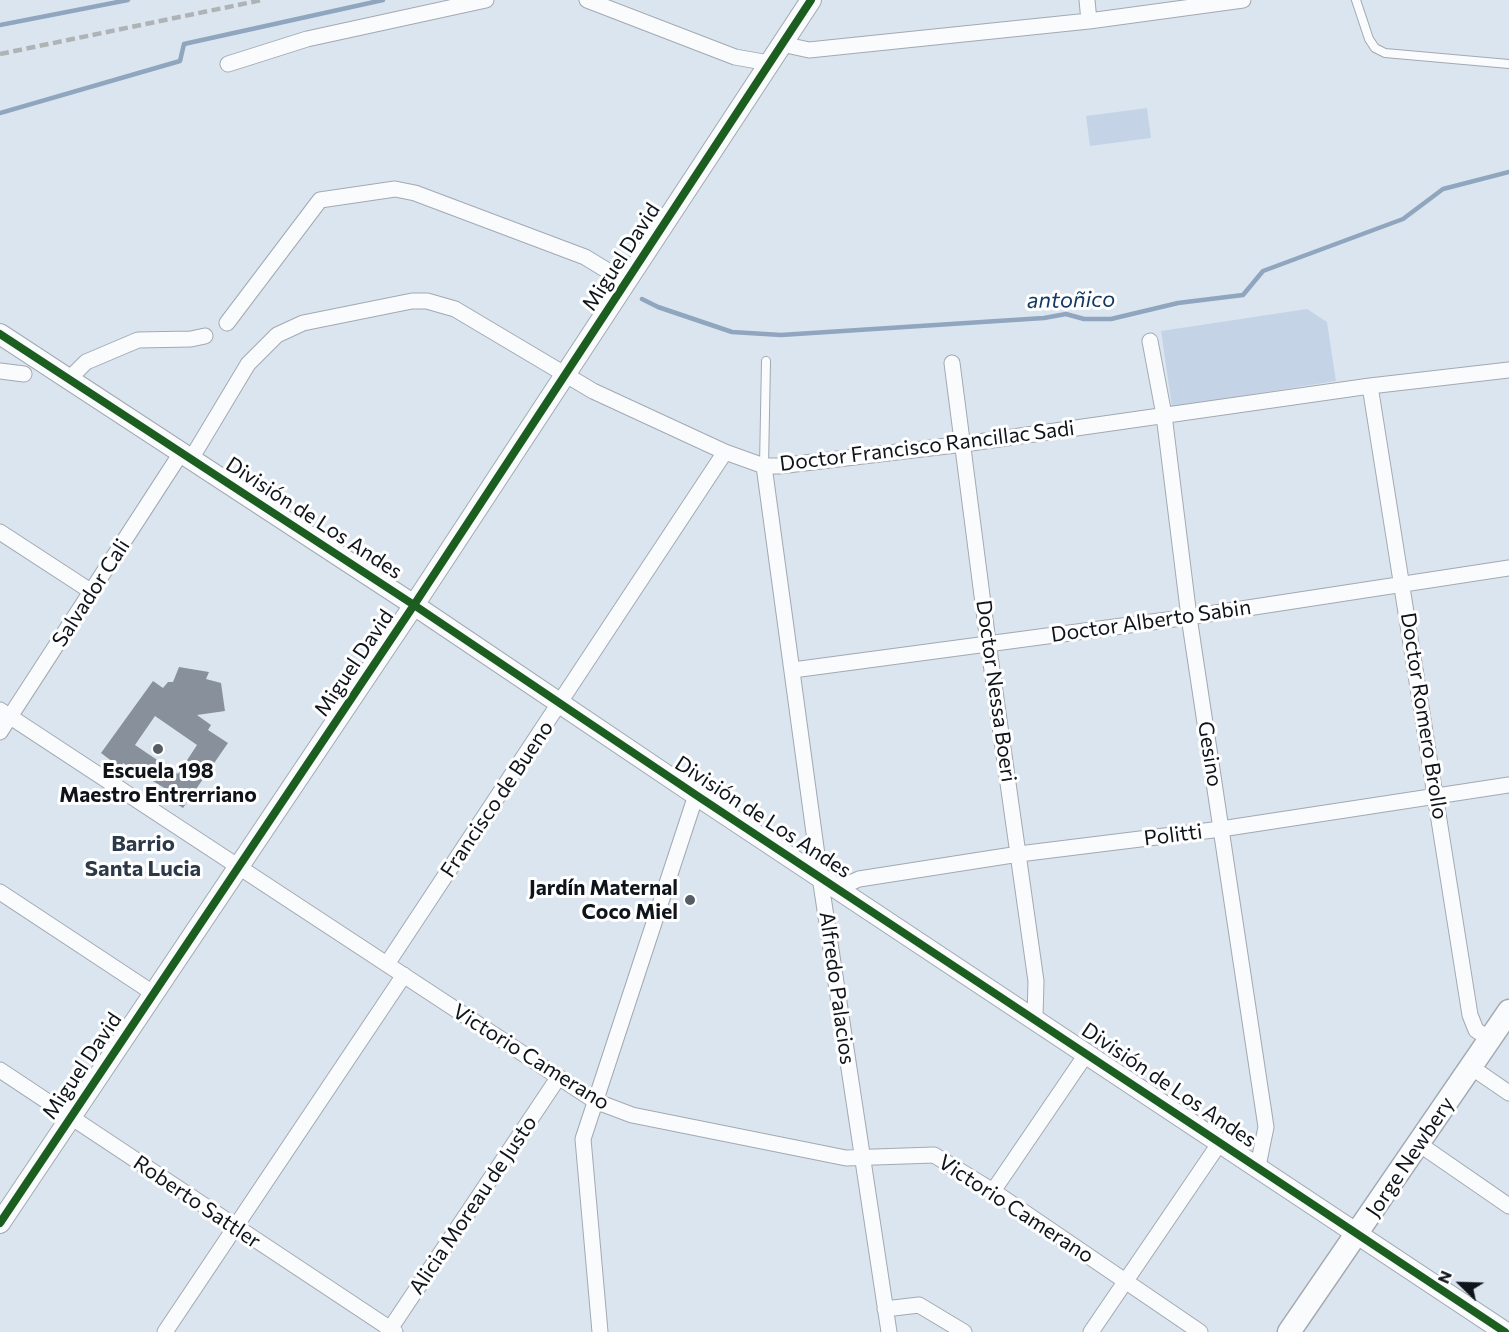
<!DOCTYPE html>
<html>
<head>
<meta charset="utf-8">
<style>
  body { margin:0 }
  #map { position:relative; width:1509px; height:1332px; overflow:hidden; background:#dbe5f0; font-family:Commissioner,sans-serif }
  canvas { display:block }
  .north { position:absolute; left:1431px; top:1254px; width:60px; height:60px; -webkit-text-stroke:4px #fff; paint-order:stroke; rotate:293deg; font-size:16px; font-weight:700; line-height:24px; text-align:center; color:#0e141a }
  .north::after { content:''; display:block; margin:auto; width:21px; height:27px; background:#0e141a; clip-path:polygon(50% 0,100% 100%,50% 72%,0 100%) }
</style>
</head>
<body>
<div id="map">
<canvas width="1509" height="1332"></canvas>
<div class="north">N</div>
</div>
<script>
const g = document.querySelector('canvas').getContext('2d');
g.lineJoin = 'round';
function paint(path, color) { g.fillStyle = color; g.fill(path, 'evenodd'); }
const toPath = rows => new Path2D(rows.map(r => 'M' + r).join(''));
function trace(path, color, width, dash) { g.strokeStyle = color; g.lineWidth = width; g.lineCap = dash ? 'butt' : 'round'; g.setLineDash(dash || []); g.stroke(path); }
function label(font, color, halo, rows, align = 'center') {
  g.font = font + ' Commissioner,sans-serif'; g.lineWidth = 6; g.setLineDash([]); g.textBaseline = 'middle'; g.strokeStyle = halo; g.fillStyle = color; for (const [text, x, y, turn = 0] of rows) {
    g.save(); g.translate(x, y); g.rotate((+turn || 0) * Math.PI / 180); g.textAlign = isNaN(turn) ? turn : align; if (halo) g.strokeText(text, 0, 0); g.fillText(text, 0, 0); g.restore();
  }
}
paint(toPath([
  [1147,108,1151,138,1090,146,1086,116],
  [1307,309,1327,322,1336,381,1172,407,1161,331]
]), '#c4d4e6');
trace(toPath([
  [0,25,128,0],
  [0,113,180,61,184,44,383,0],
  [642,299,658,307,732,332,781,335,1044,318,1066,314,1084,319,1111,319,1178,303,1243,295,1263,271,1403,219,1443,189,1509,172]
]), '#90a5be', 4.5);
paint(toPath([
  [179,667,209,672,206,679,221,683,225,711,197,715,211,725,208,730,228,743,183,808,167,798,171,792,123,763,121,768,101,753,153,681,163,688,168,682,173,682],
  [155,716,197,745,178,774,135,745]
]), '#87909b');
const service = toPath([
  [1356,0,1369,39,1375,48,1385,53,1509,64],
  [764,466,766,361]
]);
const minor = toPath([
  [587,0,735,57,769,63],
  [1087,0,1089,21],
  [782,44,809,50,1089,21,1243,0],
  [228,64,307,39,486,0],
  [227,323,320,200,395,189,415,193,585,257,626,282],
  [1150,341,1164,415,1189,617,1266,1127,1258,1166],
  [952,363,988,642,1036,981,1035,1018],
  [0,371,24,374],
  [70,378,86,362,138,340,191,339,205,336],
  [1370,386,1470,1015,1476,1030,1489,1039],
  [191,459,248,364,277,335,303,323,412,301,427,301,455,309,593,391,725,452,764,466,779,466,964,444,1370,386,1509,370],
  [764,466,820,877,889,1332],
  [0,532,92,592],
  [793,670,1189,617,1509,568],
  [0,710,595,1101,632,1115,846,1158,934,1155,993,1191,1200,1332],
  [0,732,181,453],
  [839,888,859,879,1019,854,1221,829,1509,785],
  [0,892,153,993],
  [387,964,725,452],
  [1471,1067,1509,1093],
  [0,1070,395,1332],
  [1419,1144,1509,1206],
  [993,1191,1087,1053],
  [885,1309,919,1305,964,1332],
  [165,1332,404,975],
  [388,1332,558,1078],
  [600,1332,583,1139,696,795],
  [1091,1332,1221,1141]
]);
const tertiary = toPath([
  [0,334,414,605,696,795,1505,1332],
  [0,1223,414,605,811,0]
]);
const secondary = toPath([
  [1289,1332,1509,1011]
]);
trace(service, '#a2a9b1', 10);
trace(minor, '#a2a9b1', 17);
trace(tertiary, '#a2a9b1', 22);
trace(secondary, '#a2a9b1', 25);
trace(service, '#fafbfd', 8);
trace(minor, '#fafbfd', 15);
trace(tertiary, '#fafbfd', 20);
trace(secondary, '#fafbfd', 22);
trace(toPath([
  [0,54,262,0]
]), '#b0b3b5', 4.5, [9, 4.5]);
trace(toPath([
  [0,334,414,605,696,795,1505,1332],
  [0,1223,414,605,811,0]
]), '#1b5e20', 8);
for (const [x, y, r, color] of [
  [158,749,6,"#565d65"],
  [690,900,6,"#565d65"]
]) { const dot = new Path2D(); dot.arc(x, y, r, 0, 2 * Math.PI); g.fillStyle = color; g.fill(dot); trace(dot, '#fff', 2); }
label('21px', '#0e141a', '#fff', [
  ["Miguel David",621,257,-57],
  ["Doctor Francisco Rancillac Sadi",927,446,-7],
  ["División de Los Andes",314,518,33],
  ["Salvador Cali",91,593,-57],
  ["Doctor Alberto Sabin",1151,621,-8],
  ["Miguel David",354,663,-56],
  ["Doctor Nessa Boeri",996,691,82],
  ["Doctor Romero Brollo",1424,716,81],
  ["Gesino",1210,754,81],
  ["Francisco de Bueno",497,799,-56],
  ["División de Los Andes",763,817,33],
  ["Politti",1173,835,-7],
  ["Alfredo Palacios",837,988,82],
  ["Victorio Camerano",531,1057,32],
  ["Miguel David",82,1066,-56],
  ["División de Los Andes",1169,1085,34],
  ["Jorge Newbery",1410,1157,-56],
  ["Roberto Sattler",197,1202,34],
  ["Alicia Moreau de Justo",473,1205,-56],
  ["Victorio Camerano",1016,1209,33]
]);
label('bold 21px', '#0e141a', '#fff', [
  ["Escuela 198",158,771],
  ["Maestro Entrerriano",158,795],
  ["Jardín Maternal",678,888,"right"],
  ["Coco Miel",678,912,"right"]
]);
label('italic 22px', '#123962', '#fff', [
  ["antoñico",1071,300,-1]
]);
label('bold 22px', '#2c3949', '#fff', [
  ["Barrio",143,844],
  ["Santa Lucia",143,869]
]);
</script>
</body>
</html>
